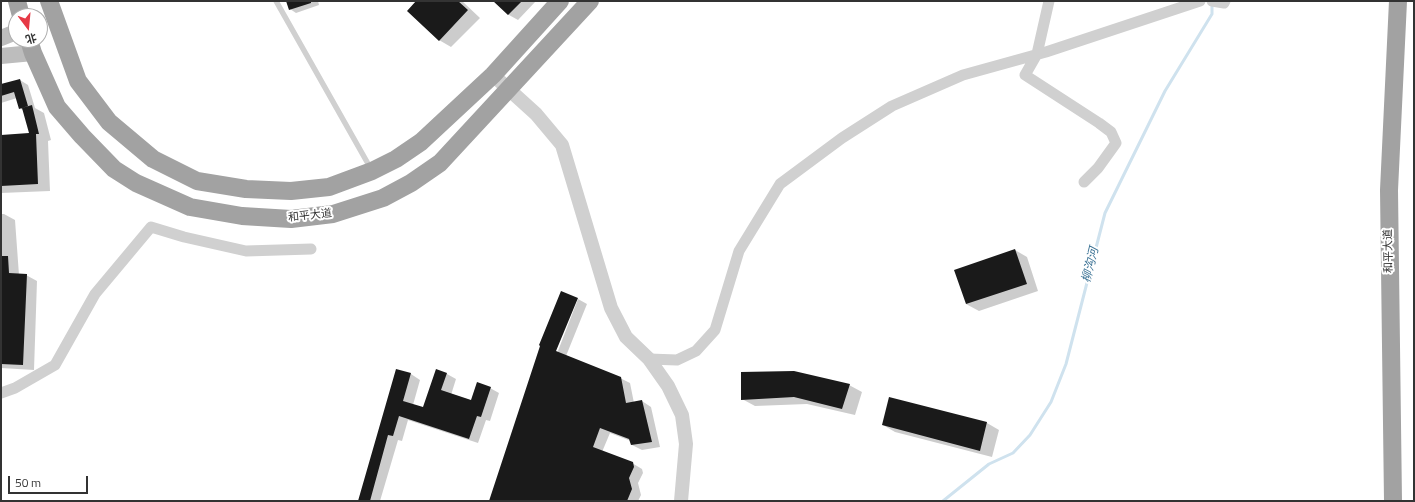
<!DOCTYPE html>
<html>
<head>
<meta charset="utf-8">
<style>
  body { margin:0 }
  #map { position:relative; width:1415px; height:502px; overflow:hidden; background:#fff; font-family:"Titillium Web","Noto Sans SC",sans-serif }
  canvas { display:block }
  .frame { position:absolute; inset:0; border:2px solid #333; pointer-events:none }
  .north { position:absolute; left:8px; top:8px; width:40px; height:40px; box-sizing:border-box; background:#fff; border:1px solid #adadad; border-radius:50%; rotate:164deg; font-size:11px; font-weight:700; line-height:16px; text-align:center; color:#333 }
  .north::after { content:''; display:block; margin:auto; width:14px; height:18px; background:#e63946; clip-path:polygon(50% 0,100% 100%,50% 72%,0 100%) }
  .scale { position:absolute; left:8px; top:476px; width:80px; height:18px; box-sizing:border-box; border:2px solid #333; border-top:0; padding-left:5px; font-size:12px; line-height:14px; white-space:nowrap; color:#333; -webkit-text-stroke:3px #fff; paint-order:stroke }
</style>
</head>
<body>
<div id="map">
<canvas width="1415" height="502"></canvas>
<div class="frame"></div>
<div class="north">北</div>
<div class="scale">50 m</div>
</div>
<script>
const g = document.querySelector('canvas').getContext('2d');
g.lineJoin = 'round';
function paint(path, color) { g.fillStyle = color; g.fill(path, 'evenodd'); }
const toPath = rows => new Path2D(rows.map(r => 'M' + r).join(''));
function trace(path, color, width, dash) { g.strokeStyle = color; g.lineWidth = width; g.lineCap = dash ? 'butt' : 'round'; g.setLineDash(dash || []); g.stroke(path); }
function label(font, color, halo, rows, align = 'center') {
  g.font = font + ' "Titillium Web","Noto Sans SC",sans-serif'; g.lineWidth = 4; g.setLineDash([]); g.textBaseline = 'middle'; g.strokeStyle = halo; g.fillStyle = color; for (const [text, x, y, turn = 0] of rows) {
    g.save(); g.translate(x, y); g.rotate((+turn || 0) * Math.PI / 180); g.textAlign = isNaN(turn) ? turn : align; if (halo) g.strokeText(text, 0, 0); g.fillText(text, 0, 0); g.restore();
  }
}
paint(toPath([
  [288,1,318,1,319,5,296,13,290,9],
  [418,1,462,1,480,18,451,47,439,40],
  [495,1,536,1,518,20,509,15],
  [20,80,28,85,35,108,44,113,51,140,48,141,50,191,1,193,1,136,30,134,24,111,20,108,17,98,1,103,1,85],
  [1,214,4,214,15,220,19,275,26,275,37,281,34,370,1,368],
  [1015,250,1027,257,1038,291,979,311,966,304],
  [578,299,587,304,566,356,620,378,630,383,634,403,642,401,651,407,660,447,642,450,632,445,631,441,610,433,602,452,632,463,642,469,643,473,638,483,641,495,638,501,490,501,554,355,556,356],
  [397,370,411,374,420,380,413,405,424,408,436,370,447,374,456,379,451,395,471,401,490,388,499,393,490,421,486,420,478,443,408,420,402,441,398,440,380,501,360,501],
  [849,385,862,392,855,415,807,404,755,406,742,399],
  [890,398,987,423,999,430,992,457,895,432,883,425]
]), '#0003');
trace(toPath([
  [943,501,989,464,1013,453,1030,435,1051,402,1066,364,1105,213,1165,91,1212,14,1212,3]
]), '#cfe2ee', 3);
paint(toPath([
  [286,1,311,1,311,3,289,10],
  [416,1,458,1,468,10,439,41,407,11],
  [493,1,522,1,508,15],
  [20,79,28,106,19,109,14,92,1,96,1,84],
  [32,105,39,134,36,134,38,184,1,186,1,135,29,133,22,108],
  [1015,249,1027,284,966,304,954,270],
  [1,256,8,256,9,273,27,274,23,365,1,364],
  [561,291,578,298,556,351,621,377,626,403,642,400,652,442,631,445,629,439,600,428,593,447,633,462,634,467,629,478,632,489,627,501,489,501,540,346,539,345],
  [396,369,411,373,403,401,423,407,436,369,447,373,441,390,471,400,477,382,491,387,481,417,477,416,469,439,399,416,393,436,388,435,370,501,358,501],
  [794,371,850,384,842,409,794,397,741,400,741,372],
  [889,397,987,422,980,451,882,425]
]), '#1a1a1a');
trace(toPath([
  [276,1,371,169]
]), '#d0d0d0', 5.5);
trace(toPath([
  [1049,1,1037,54,1025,75,1099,123,1111,132,1116,143,1098,168,1084,182],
  [1212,1,1224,3,1225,1],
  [649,359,677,360,696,351,715,330,739,251,780,184,842,138,892,106,963,75,1046,52,1200,1],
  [1,393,15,388,55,365,95,294,151,227,184,237,246,251,311,249]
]), '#d0d0d0', 11);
trace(toPath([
  [493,75,536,114,562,145,611,308,626,337,649,359,668,386,682,415,686,444,681,501]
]), '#d0d0d0', 14);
trace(toPath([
  [1,38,16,32],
  [1,56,33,53]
]), '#bdbdbd', 16);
trace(toPath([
  [17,1,21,16],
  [49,1,78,81,109,122,153,159,197,181,246,189,291,191,329,187,372,171,396,159,421,142,493,75,560,1],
  [29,40,33,53,57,107,82,136,114,169,136,183,190,207,242,216,291,219,333,214,383,198,411,183,440,163,590,1],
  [1393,501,1389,190,1398,1]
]), '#a2a2a2', 18);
label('11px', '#333', '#fff', [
  ["和平大道",310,216,-6],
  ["和平大道",1389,251,-91]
]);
label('italic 12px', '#3f7597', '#fff', [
  ["柳沟河",1091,265,-76]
]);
</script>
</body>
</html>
